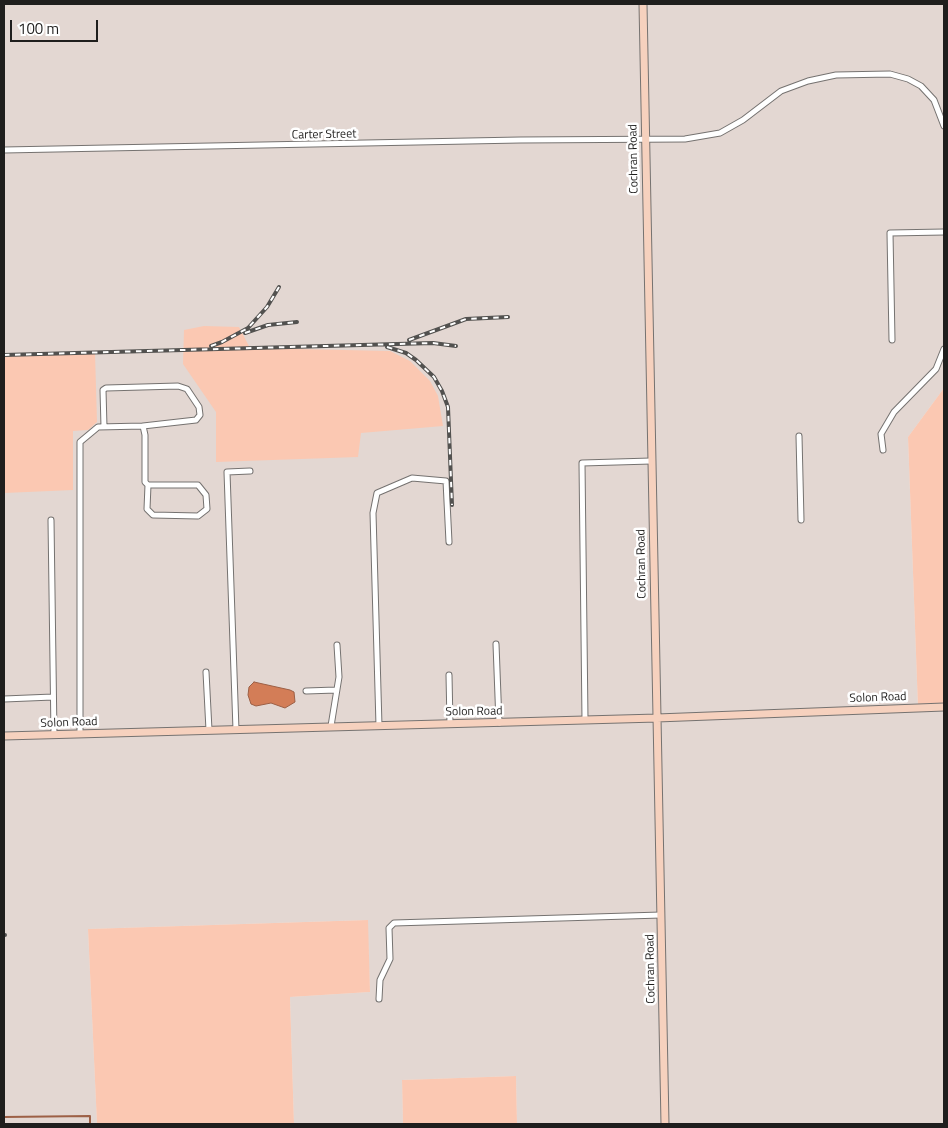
<!DOCTYPE html>
<html>
<head>
<meta charset="utf-8">
<style>
  body { margin:0 }
  #map { position:relative; width:948px; height:1128px; overflow:hidden; background:#eae6e4; font-family:"Titillium Web",sans-serif }
  canvas { display:block }
  .frame { position:absolute; inset:0; border:5px solid #1f1e1d; pointer-events:none }
  .scale { position:absolute; left:10px; top:20px; width:88px; height:22px; box-sizing:border-box; border:2px solid #1f1e1d; border-top:0; padding-left:6px; font-size:15px; line-height:18px; white-space:nowrap; color:#1f1e1d; -webkit-text-stroke:4px #fff; paint-order:stroke }
</style>
</head>
<body>
<div id="map">
<canvas width="948" height="1128"></canvas>
<div class="frame"></div>
<div class="scale">100 m</div>
</div>
<script>
const g = document.querySelector('canvas').getContext('2d');
g.lineJoin = 'round';
function paint(path, color) { g.fillStyle = color; g.fill(path, 'evenodd'); }
const toPath = rows => new Path2D(rows.map(r => 'M' + r).join(''));
function trace(path, color, width, dash) { g.strokeStyle = color; g.lineWidth = width; g.lineCap = dash ? 'butt' : 'round'; g.setLineDash(dash || []); g.stroke(path); }
function label(font, color, halo, rows, align = 'center') {
  g.font = font + ' "Titillium Web",sans-serif'; g.lineWidth = 5; g.setLineDash([]); g.textBaseline = 'middle'; g.strokeStyle = halo; g.fillStyle = color; for (const [text, x, y, turn = 0] of rows) {
    g.save(); g.translate(x, y); g.rotate((+turn || 0) * Math.PI / 180); g.textAlign = isNaN(turn) ? turn : align; if (halo) g.strokeText(text, 0, 0); g.fillText(text, 0, 0); g.restore();
  }
}
paint(toPath([
  [4,4,944,4,944,388,908,437,918,708,944,707,944,1124,517,1124,516,1076,402,1080,403,1124,294,1124,290,997,370,992,367,920,88,929,97,1124,4,1124]
]), '#e3d7d2');
paint(toPath([
  [204,326,239,327,250,348,390,351,410,361,430,381,438,396,443,426,361,433,358,457,216,462,216,412,183,364,184,330],
  [95,353,97,422,88,430,73,431,73,490,4,493,4,355],
  [944,388,944,707,918,708,908,437],
  [368,920,370,992,290,997,294,1124,97,1124,88,929],
  [516,1076,517,1124,403,1124,402,1080]
]), '#fbc8b2');
const water = toPath([
  [254,682,290,690,294,692,295,702,285,708,271,703,256,706,251,704,248,695,249,687,254,682]
]);
paint(water, '#d37d57');
trace(water, '#9d6046', 1);
trace(toPath([
  [4,1117,90,1116,90,1124]
]), '#9d6046', 2);
const street = toPath([
  [4,150,520,140,685,139,720,133,743,120,781,91,808,81,836,75,890,74,908,79,921,86,934,100,944,126],
  [892,340,890,233,944,232],
  [104,427,103,390,106,388,178,386,187,389,199,407,200,415,196,420,143,426],
  [799,436,801,520],
  [883,450,881,434,894,412,936,369,944,349],
  [51,520,54,735],
  [496,644,499,723],
  [206,672,209,730],
  [449,675,450,724],
  [306,691,336,690],
  [4,699,53,697],
  [585,720,582,463,651,461],
  [331,726,339,677,337,645],
  [379,726,373,513,377,493,412,478,446,481,449,542],
  [236,730,227,472,250,471],
  [80,734,80,442,98,427,143,426,145,435,145,482,148,485,198,485,206,495,207,509,198,516,153,515,147,509,148,485],
  [379,999,380,980,390,959,389,928,394,923,661,915]
]);
const secondary = toPath([
  [643,4,665,1124],
  [4,736,657,718,944,707]
]);
trace(street, '#757270', 7);
trace(secondary, '#757270', 9);
trace(street, '#fff', 5);
trace(secondary, '#f6d1be', 7);
const rail = toPath([
  [245,333,268,325,297,322],
  [409,340,466,319,508,317],
  [211,346,222,342,248,328,267,307,279,287],
  [387,347,406,353,416,360,434,377,442,391,448,407,452,505],
  [4,355,433,343,456,346],
  [4,935,5,935]
]);
trace(rail, '#52514f', 4);
trace(rail, '#fff', 2, [5.5]);
label('12px', '#1f1e1d', '#fff', [
  ["Carter Street",324,135,-1],
  ["Cochran Road",634,159,-91],
  ["Cochran Road",642,564,-91],
  ["Solon Road",878,698,-2],
  ["Solon Road",474,712,-1],
  ["Solon Road",69,723,-2],
  ["Cochran Road",651,969,-91]
]);
</script>
</body>
</html>
